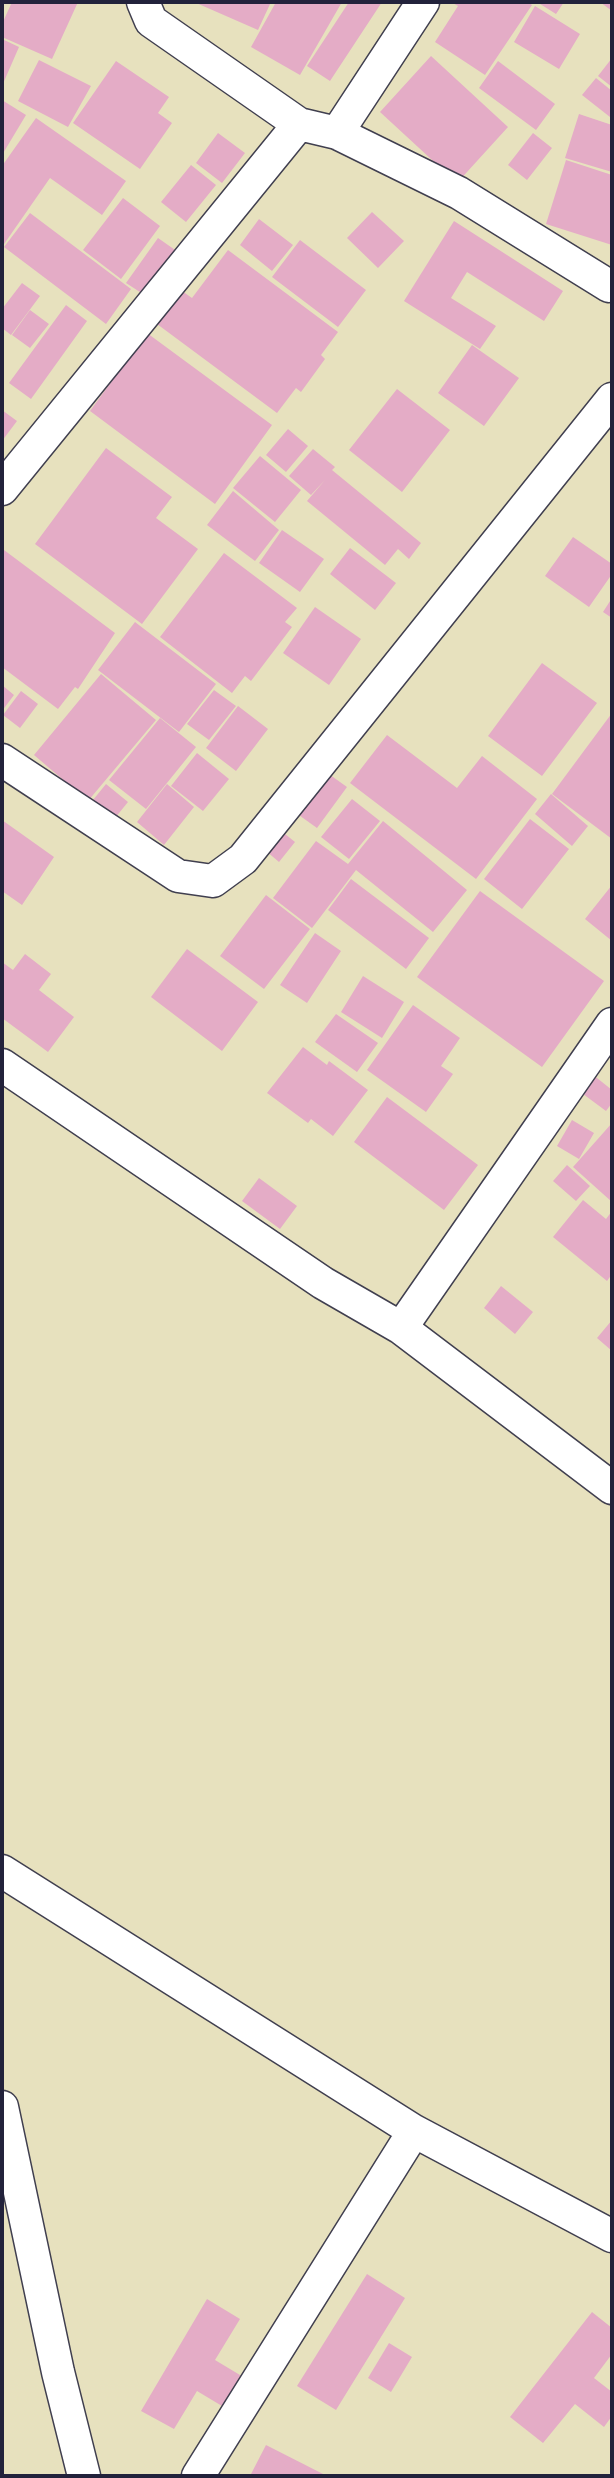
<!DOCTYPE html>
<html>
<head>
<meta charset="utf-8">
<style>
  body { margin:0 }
  #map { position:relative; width:614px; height:2478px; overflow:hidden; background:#e7e1be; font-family:"Playpen Sans",sans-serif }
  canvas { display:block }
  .frame { position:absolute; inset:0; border:4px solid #22223b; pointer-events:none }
</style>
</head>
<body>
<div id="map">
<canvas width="614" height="2478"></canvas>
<div class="frame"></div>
</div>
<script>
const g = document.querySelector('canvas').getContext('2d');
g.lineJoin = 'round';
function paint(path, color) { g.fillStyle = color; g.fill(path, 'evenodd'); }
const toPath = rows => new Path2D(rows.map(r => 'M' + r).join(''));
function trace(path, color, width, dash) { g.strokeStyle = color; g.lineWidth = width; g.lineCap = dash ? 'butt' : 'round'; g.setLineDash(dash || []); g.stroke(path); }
paint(toPath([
  [12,2,78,2,52,59,2,37,2,24],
  [194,2,271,2,258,30],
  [276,2,342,2,300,75,251,47],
  [349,2,382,2,330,81,307,66],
  [451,2,528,2,532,5,485,75,435,42,458,6],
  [537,2,564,2,556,14],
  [600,2,612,2,612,11],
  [535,6,580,34,559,69,514,42],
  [2,39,19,47,2,86],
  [431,56,508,127,457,183,380,112],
  [612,58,612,87,598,76],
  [39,60,91,86,68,127,18,101],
  [116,61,169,97,158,113,172,123,140,169,73,123],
  [498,61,555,104,536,130,479,88],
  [596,78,612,91,610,117,582,95],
  [2,100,26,115,2,155],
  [579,114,612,125,612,172,565,158],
  [36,118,126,181,102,215,50,178,2,247,2,166],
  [218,133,245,153,222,183,196,163],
  [533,133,552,148,527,180,508,165],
  [566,160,612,175,612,245,546,224],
  [191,165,216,185,186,222,161,202],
  [123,198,160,226,121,279,83,250],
  [372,212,404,241,378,268,347,238],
  [30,213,131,289,106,324,4,247],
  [259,219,293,245,272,271,240,245],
  [454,221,563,291,544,321,467,272,451,298,496,326,480,349,404,301],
  [158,238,178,252,146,296,126,283],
  [300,240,366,290,338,327,272,277],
  [228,250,338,332,321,355,325,359,301,392,296,388,277,413,157,324,182,291,192,298],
  [22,283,40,296,11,335,2,328,2,309],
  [66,305,87,321,31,399,9,383],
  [30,310,49,324,30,348,12,335],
  [147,333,272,425,215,504,90,411],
  [472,345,519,378,484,426,438,393],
  [397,389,450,430,402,492,349,450],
  [2,410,17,421,2,441],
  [288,429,308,446,286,472,266,455],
  [106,448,172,497,156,518,198,549,142,624,35,544],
  [313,449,335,467,332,470,421,543,409,559,398,549,385,565,307,501,325,480,311,495,289,476],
  [260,456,301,490,275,522,233,488],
  [233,491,279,530,255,561,207,525],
  [282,530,324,559,300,592,259,563],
  [573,537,612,564,612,574,589,607,545,576],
  [350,548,396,583,375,610,330,574],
  [4,550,115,633,78,689,75,687,58,709,2,667,2,554],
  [224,553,297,608,285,622,292,627,251,681,245,676,232,693,160,637],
  [612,598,612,618,603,612],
  [315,607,361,639,329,685,283,653],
  [135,622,216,684,179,732,98,670],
  [542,663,597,703,542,776,488,736],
  [101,674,156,720,88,801,34,755],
  [2,685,14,695,2,711],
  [214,690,236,706,209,740,187,724],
  [21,691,38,704,20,728,3,715],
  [238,706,268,729,236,771,206,748],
  [612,713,612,839,552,794],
  [160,718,196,747,146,809,109,780],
  [387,735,457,788,482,756,537,799,476,879,350,783],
  [197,753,229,779,203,811,171,786],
  [326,772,347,787,317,828,296,813],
  [106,784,128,802,115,818,93,800],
  [167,784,194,807,164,845,137,822],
  [551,794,588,826,572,846,535,814],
  [352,799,380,821,349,859,321,837],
  [530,819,569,849,522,909,484,879],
  [2,820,54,857,22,905,2,891],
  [383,821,467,890,433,932,356,870,312,928,273,898,316,841,348,864],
  [275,826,295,842,279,862,259,845],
  [351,879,429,938,406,969,328,910],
  [612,885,612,941,585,919],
  [480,891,604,981,542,1067,417,977],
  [266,895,310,929,264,989,220,956],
  [315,933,341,951,307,1003,280,985],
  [187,949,258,1002,222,1051,151,997],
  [25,954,51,974,39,990,74,1017,48,1052,2,1018,2,962,13,970],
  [363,976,404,1002,382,1038,341,1012],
  [413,1005,460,1038,441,1066,453,1074,426,1112,367,1070],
  [336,1014,378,1043,357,1072,315,1042],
  [303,1047,327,1065,329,1061,368,1090,333,1136,311,1119,308,1123,267,1093],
  [592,1074,612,1090,612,1103,606,1111,579,1091],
  [387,1097,478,1165,444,1210,354,1142],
  [572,1120,594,1133,579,1159,557,1146],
  [612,1123,612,1202,573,1167],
  [567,1165,590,1186,576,1201,553,1181],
  [259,1178,297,1206,280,1229,242,1201],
  [583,1200,606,1219,612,1211,612,1274,607,1281,553,1237],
  [501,1286,533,1312,515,1334,484,1308],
  [612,1320,612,1351,597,1338],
  [367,2274,405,2298,336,2410,297,2386],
  [207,2299,240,2319,215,2360,245,2378,227,2409,197,2391,174,2429,141,2411],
  [592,2312,612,2328,612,2354,594,2378,612,2392,612,2416,604,2427,575,2404,543,2443,510,2417],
  [389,2343,412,2357,391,2392,368,2378],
  [266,2445,327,2476,250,2476]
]), '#e4acc6');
const minor = toPath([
  [143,2,151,21,299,124,337,133,459,193,609,286],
  [337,133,423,2],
  [2,489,299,124],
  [2,760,178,876,213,881,243,859,612,399],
  [2,1065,323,1283,401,1328,612,1488],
  [401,1328,612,1024],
  [2,1871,414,2131,612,2236],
  [2,2107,58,2372,84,2476],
  [198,2476,414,2131]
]);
trace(minor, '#403f4f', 35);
trace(minor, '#fff', 32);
</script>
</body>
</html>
